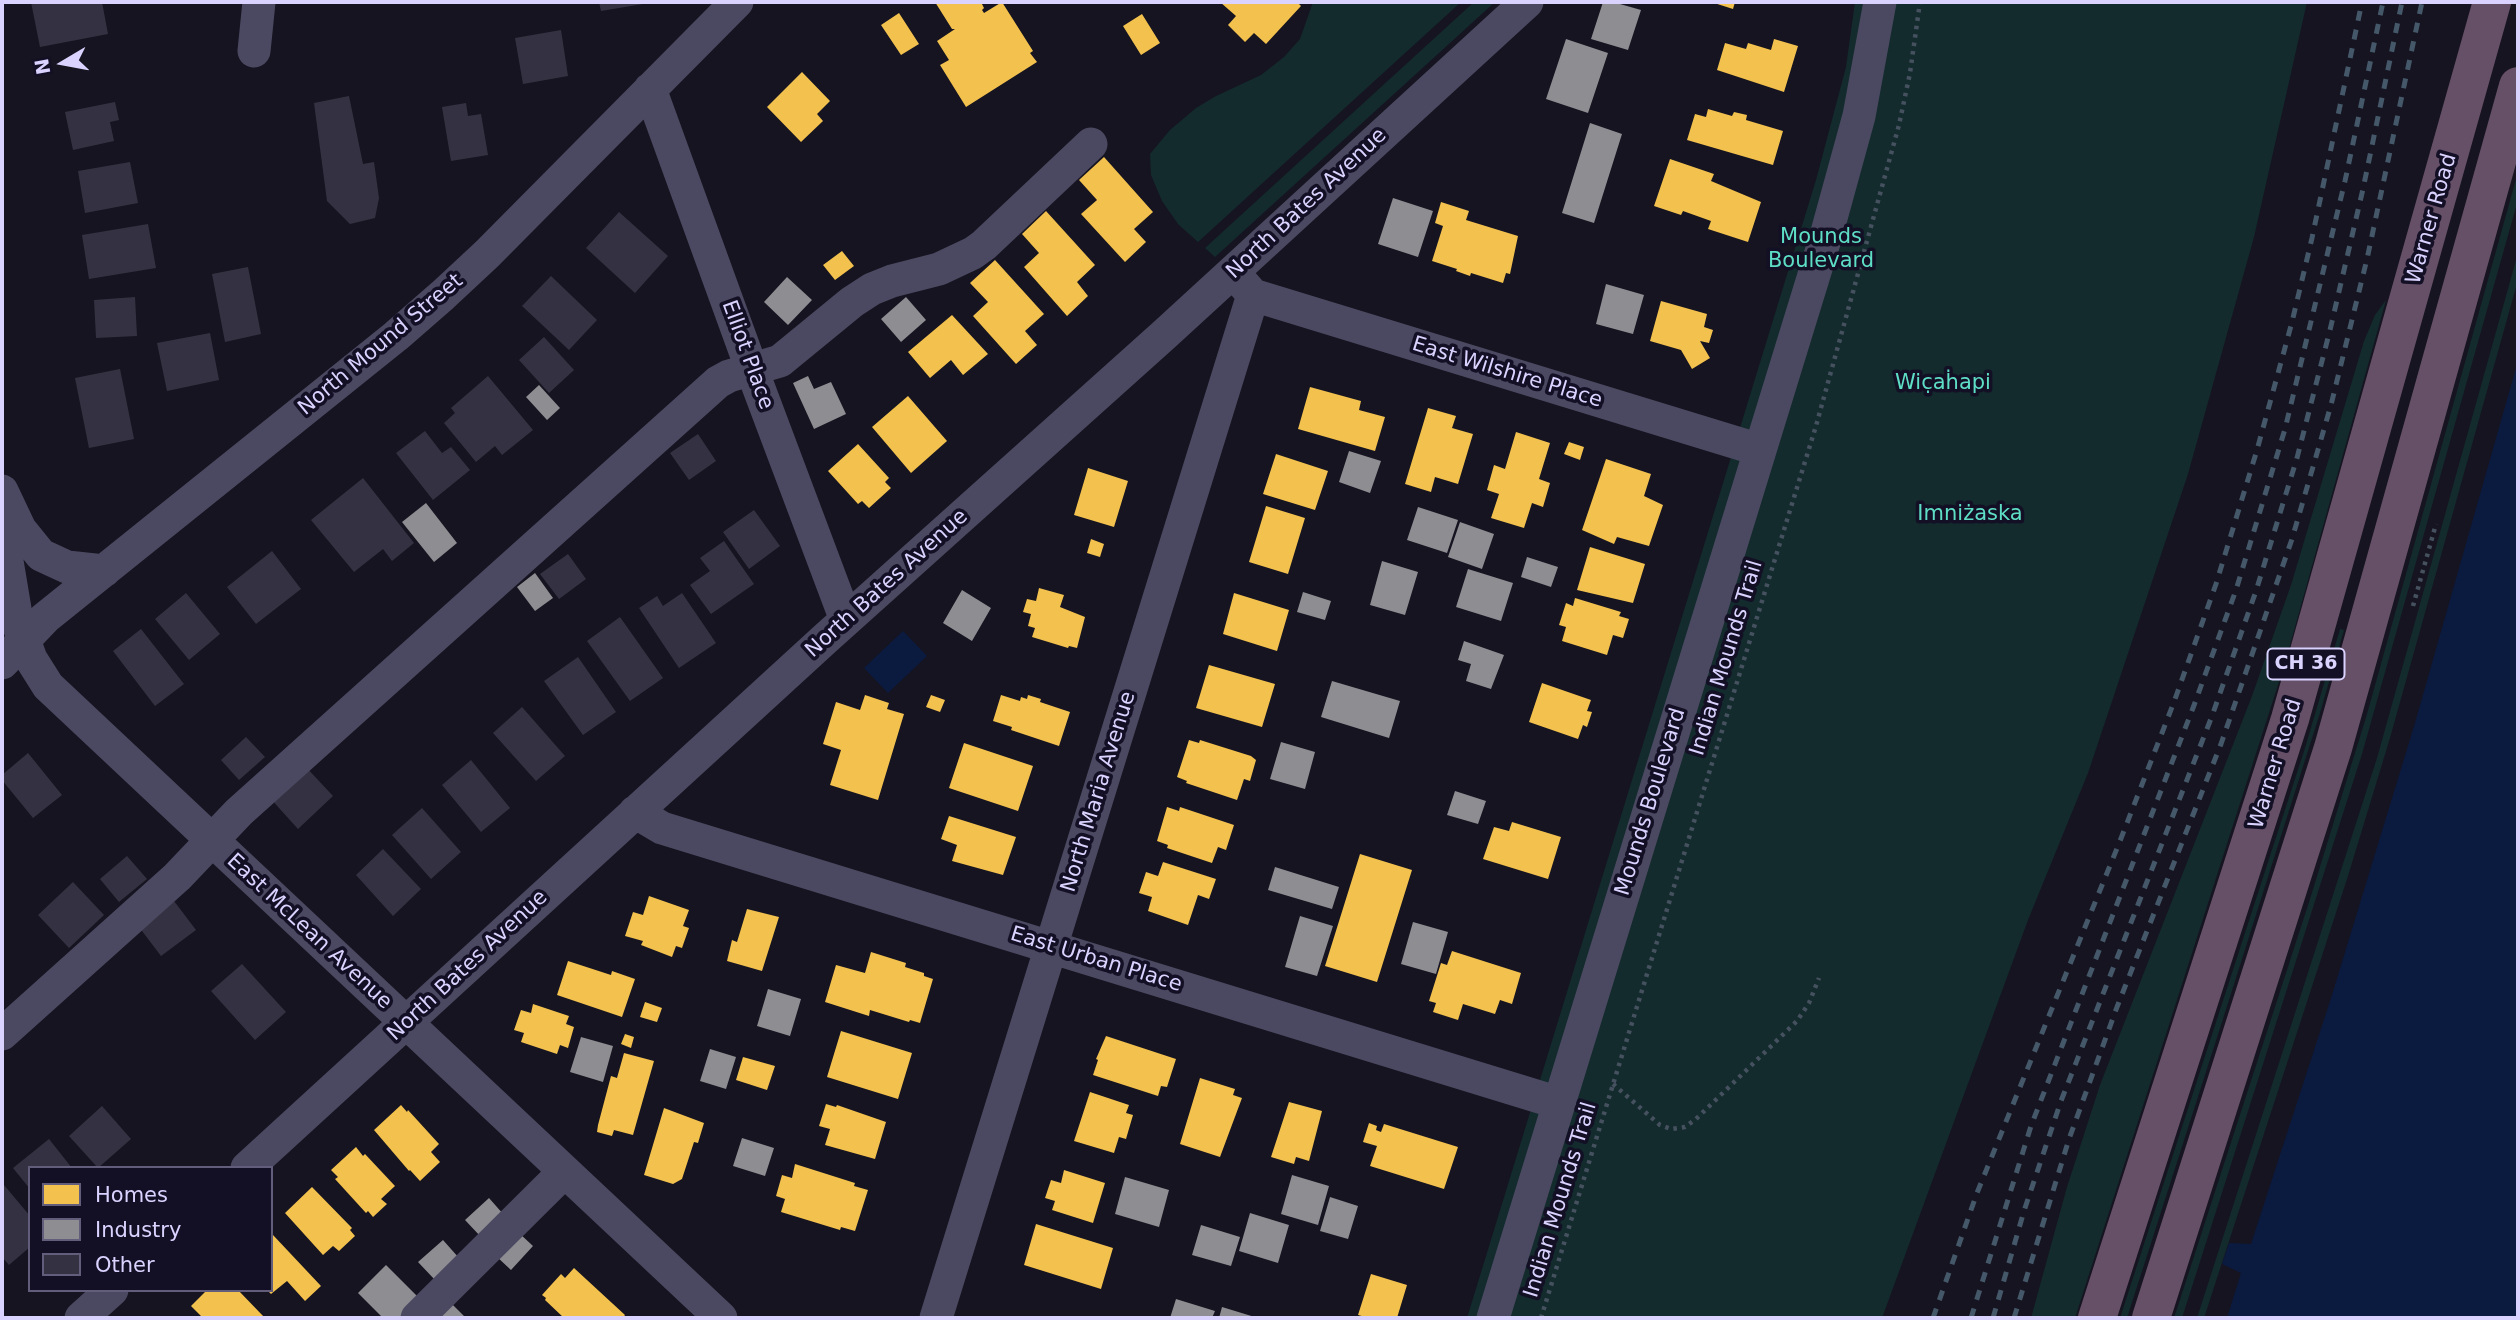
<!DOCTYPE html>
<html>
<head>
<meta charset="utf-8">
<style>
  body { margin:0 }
  #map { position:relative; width:2520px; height:1320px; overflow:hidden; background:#161420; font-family:"DejaVu Sans",sans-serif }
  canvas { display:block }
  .frame { position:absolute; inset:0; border:4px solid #dad3ff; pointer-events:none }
  .legend { position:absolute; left:28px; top:1166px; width:245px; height:126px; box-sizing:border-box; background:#130f25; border:2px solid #635d7c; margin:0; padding:9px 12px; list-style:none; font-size:21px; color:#dad3ff }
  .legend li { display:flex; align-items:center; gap:14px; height:35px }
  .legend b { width:35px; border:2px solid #635d7c }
  .north { position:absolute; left:28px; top:28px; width:70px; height:70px; -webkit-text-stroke:5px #130f25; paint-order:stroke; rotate:260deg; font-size:19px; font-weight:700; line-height:28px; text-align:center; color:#dad3ff }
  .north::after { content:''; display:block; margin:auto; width:24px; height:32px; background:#dad3ff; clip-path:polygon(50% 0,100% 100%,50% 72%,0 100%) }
</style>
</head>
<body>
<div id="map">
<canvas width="2520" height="1320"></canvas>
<div class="frame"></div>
<ul class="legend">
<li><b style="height:19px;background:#f2c14e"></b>Homes</li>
<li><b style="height:19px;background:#8d8d92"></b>Industry</li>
<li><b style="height:19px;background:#343242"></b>Other</li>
</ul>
<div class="north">N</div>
</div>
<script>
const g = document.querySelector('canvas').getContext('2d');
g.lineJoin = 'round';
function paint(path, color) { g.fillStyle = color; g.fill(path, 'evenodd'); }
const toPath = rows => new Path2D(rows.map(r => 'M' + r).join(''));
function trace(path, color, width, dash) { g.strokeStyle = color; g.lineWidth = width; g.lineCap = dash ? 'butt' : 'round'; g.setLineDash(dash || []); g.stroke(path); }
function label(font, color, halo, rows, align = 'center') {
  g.font = font + ' "DejaVu Sans",sans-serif'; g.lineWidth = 7; g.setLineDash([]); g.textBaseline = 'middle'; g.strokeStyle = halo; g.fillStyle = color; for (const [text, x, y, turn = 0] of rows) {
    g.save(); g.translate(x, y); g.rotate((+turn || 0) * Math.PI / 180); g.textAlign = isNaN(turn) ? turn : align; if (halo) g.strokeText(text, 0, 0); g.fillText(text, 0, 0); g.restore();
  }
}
paint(toPath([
  [1313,2,1461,2,1198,242,1178,224,1162,201,1151,175,1150,154,1170,130,1196,108,1216,96,1261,75,1284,57,1300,39],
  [1474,2,1495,2,1215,257,1205,248],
  [1855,2,2307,2,2254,237,2188,474,2088,773,2028,920,1882,1318,1467,1318,1816,180,1846,67],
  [2518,172,2518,200,2362,754,2182,1318,2174,1318,2310,899,2367,714],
  [2518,253,2518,280,2390,738,2348,876,2204,1318,2197,1318,2377,758],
  [2386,300,2285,663,2075,1318,2031,1318,2067,1187,2100,1085,2252,696,2291,585,2364,341,2375,315],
  [2340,629,2344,630,2320,713,2222,1022,2127,1318,2120,1318,2305,748]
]), '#132b2d');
paint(toPath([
  [2518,361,2518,1318,2227,1318,2241,1273,2222,1264,2229,1243,2251,1244,2332,995,2415,723],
  [903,631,927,656,888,693,864,668]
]), '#0b1b40');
paint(toPath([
  [935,2,981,2,984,8,982,10,984,13,1002,2,1033,51,1030,53,1037,62,966,107,940,65,949,60,937,41,955,29,952,29],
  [1220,2,1297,2,1301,6,1266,44,1254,33,1245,42,1228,25,1236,16],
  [1711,2,1735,2,1733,9],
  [899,13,919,44,901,55,881,25],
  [1142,14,1160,43,1141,55,1123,26],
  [1774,39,1798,46,1784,92,1717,70,1725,43,1746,49,1748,43,1771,50],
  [802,72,830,101,817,114,823,121,801,142,767,107],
  [1708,109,1732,116,1734,112,1747,115,1746,120,1783,131,1773,165,1687,140,1695,114,1706,117],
  [1104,157,1153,212,1134,229,1146,242,1125,262,1081,214,1097,200,1079,180],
  [1670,159,1714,174,1711,181,1761,202,1748,242,1708,229,1711,221,1683,211,1681,215,1654,206],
  [1441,202,1469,211,1466,220,1518,236,1510,274,1506,273,1503,283,1471,273,1470,276,1456,271,1457,269,1432,261,1443,226,1435,223],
  [1046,211,1095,265,1077,282,1088,296,1067,316,1024,267,1039,253,1022,234],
  [842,251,854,266,835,280,823,265],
  [995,260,1044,314,1025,331,1037,345,1016,364,973,316,988,302,970,283],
  [1661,301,1707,314,1704,327,1713,330,1709,343,1700,341,1710,358,1692,369,1681,350,1650,341],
  [952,315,988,354,963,375,951,360,930,378,908,352],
  [1310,387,1361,401,1359,410,1385,417,1375,451,1298,429],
  [908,396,947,441,911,473,872,427],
  [1428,408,1456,416,1452,428,1473,434,1458,484,1435,477,1431,492,1405,484],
  [1516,432,1550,443,1539,479,1550,483,1543,507,1532,503,1524,528,1491,518,1499,494,1487,490,1494,465,1505,469],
  [1569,442,1584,447,1580,460,1564,454],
  [858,444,889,478,885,482,891,488,869,508,862,501,858,504,828,471],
  [1276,454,1328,471,1315,510,1263,494],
  [1606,459,1651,474,1644,496,1663,505,1649,546,1617,537,1614,544,1582,530],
  [1088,468,1128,481,1114,527,1074,515],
  [1266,506,1305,518,1288,574,1249,562],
  [1091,539,1104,544,1100,557,1087,553],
  [1590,547,1645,564,1633,603,1577,590],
  [1039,588,1064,595,1060,607,1085,617,1077,648,1069,646,1068,648,1032,637,1035,628,1028,626,1031,614,1023,612,1027,599,1036,601],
  [1234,593,1289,610,1277,651,1223,634],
  [1575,598,1621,612,1619,616,1629,619,1623,638,1613,635,1607,655,1562,641,1566,627,1559,625,1566,603,1573,606],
  [1209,665,1275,684,1262,727,1196,708],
  [1542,683,1591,700,1587,711,1592,712,1587,727,1583,725,1578,739,1529,722],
  [865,695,889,703,887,709,904,714,878,800,830,785,841,750,823,744,836,702,860,710],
  [931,695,945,700,940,712,926,707],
  [1001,695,1020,701,1021,697,1027,699,1028,695,1041,699,1040,702,1070,712,1059,746,1011,730,1012,727,993,721],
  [1189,740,1199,743,1200,740,1251,756,1256,760,1250,781,1244,779,1237,800,1186,783,1187,781,1177,777],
  [964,743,1033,766,1018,811,949,788],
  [1167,807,1179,811,1180,807,1234,825,1226,850,1218,847,1212,863,1167,848,1168,845,1157,841],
  [949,816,1016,837,1003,875,952,861,957,845,941,839],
  [1512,822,1561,837,1548,879,1483,859,1494,827,1509,831],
  [1360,854,1412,870,1377,982,1325,966],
  [1163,862,1216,879,1209,899,1198,895,1188,925,1148,911,1152,897,1139,893,1146,872,1158,876],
  [649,896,689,910,683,926,689,928,682,948,676,946,672,957,641,945,643,941,625,936,633,912,643,915],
  [747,909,779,917,762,971,727,961,732,940,737,942],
  [1452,951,1521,973,1512,1004,1500,1000,1495,1014,1463,1004,1458,1020,1433,1012,1436,1003,1429,1001,1441,963,1447,965],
  [871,952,906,963,905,967,924,973,924,976,933,979,920,1023,910,1020,909,1022,870,1010,869,1016,825,1002,836,965,865,973],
  [568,961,611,975,612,971,635,979,622,1017,557,995],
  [645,1002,662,1008,657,1022,640,1017],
  [533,1004,569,1016,566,1024,574,1027,568,1048,560,1045,557,1054,521,1042,524,1033,514,1030,521,1010,531,1013],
  [841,1031,912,1053,898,1099,827,1077],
  [625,1034,634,1037,631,1048,621,1044],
  [1106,1036,1176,1059,1167,1087,1161,1086,1158,1096,1093,1075,1098,1060,1096,1059],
  [624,1053,654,1061,633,1135,614,1130,612,1136,597,1132,598,1125,611,1076,617,1078],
  [743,1057,775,1066,767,1090,736,1080],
  [1200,1078,1235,1089,1233,1095,1242,1098,1220,1157,1180,1144],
  [1090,1092,1129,1105,1126,1113,1133,1115,1126,1139,1119,1137,1114,1153,1074,1141],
  [1289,1102,1322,1111,1309,1161,1296,1157,1294,1164,1271,1157],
  [826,1104,836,1107,837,1105,886,1122,875,1159,825,1145,830,1129,819,1126],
  [401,1105,407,1112,408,1110,439,1144,431,1152,440,1162,420,1181,410,1170,409,1171,374,1130],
  [664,1108,704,1123,698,1143,694,1142,682,1179,673,1184,644,1175],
  [1369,1123,1377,1126,1376,1130,1381,1132,1384,1124,1458,1147,1444,1189,1370,1166,1377,1146,1363,1142],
  [356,1147,363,1156,365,1154,395,1186,381,1199,387,1204,373,1217,368,1211,366,1213,335,1179,338,1177,331,1170],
  [795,1164,855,1183,854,1186,868,1190,855,1231,841,1227,840,1230,781,1212,785,1199,776,1196,782,1175,792,1178],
  [1064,1170,1105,1183,1093,1223,1052,1210,1055,1201,1045,1198,1051,1180,1061,1183],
  [312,1187,352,1228,350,1230,355,1236,339,1251,333,1246,323,1255,285,1213],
  [1036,1224,1113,1248,1101,1289,1024,1265],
  [273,1235,321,1286,305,1301,287,1281,271,1294,267,1290,271,1290],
  [574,1268,625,1315,623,1318,564,1318,545,1300,546,1298,542,1295,561,1274,565,1278],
  [1371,1274,1407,1285,1397,1318,1369,1318,1358,1315],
  [207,1290,238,1290,265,1318,203,1318,191,1306]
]), '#f2c14e');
paint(toPath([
  [1603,2,1613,2,1641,10,1628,50,1591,39],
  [1566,39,1608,53,1588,113,1546,99],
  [1590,123,1622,134,1594,223,1562,213],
  [1393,198,1433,211,1418,257,1378,244],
  [787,277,812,300,788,325,764,302],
  [1606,284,1644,295,1633,334,1596,324],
  [906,297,926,320,901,342,881,319],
  [808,376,814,389,831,382,846,414,814,429,793,383],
  [539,385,560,408,547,420,526,397],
  [1349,451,1381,461,1370,493,1339,482],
  [426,503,457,543,434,562,402,522],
  [1418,507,1458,520,1447,553,1407,540],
  [1460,522,1494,534,1482,569,1448,557],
  [1527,557,1558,567,1551,587,1521,577],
  [1382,561,1418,572,1405,615,1370,605],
  [1468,569,1513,583,1501,621,1456,607],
  [535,573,553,598,535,611,517,587],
  [962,590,991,608,972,641,943,623],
  [1303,592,1331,601,1325,620,1297,612],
  [1464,641,1504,655,1491,689,1466,681,1471,664,1458,660],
  [1332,681,1400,701,1389,738,1321,717],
  [1281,742,1315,752,1305,789,1270,779],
  [1455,791,1486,801,1478,824,1447,815],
  [1275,867,1339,887,1332,909,1268,890],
  [1300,916,1333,926,1317,976,1285,967],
  [1413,922,1448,932,1436,974,1401,964],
  [768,989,801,999,790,1036,757,1026],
  [581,1037,613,1046,603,1082,570,1072],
  [710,1049,736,1057,726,1089,700,1081],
  [742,1138,774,1148,765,1176,733,1166],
  [1292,1175,1329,1186,1318,1225,1281,1214],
  [1125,1177,1169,1190,1159,1227,1115,1214],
  [1330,1197,1358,1206,1348,1239,1320,1231],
  [489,1198,504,1215,481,1237,465,1220],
  [1250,1213,1289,1225,1278,1263,1239,1251],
  [1201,1225,1240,1237,1231,1266,1192,1255],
  [519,1233,533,1246,511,1270,496,1256],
  [443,1240,459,1258,435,1280,418,1262],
  [386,1265,421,1300,402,1318,383,1318,358,1293],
  [1176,1299,1215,1311,1212,1318,1170,1318],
  [451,1303,466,1318,435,1318],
  [1222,1307,1258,1318,1219,1318]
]), '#8d8d92');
paint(toPath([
  [31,2,102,2,108,34,40,47],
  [599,2,649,2,649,3,601,11],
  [561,30,568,76,523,84,515,38],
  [349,96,363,164,374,162,379,198,375,218,350,224,327,201,314,103],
  [115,102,119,120,110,122,114,141,73,150,65,112],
  [466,103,468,116,481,114,488,155,451,161,442,107],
  [130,162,138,203,85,213,78,171],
  [619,212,668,256,635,293,586,248],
  [148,224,156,268,89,279,82,235],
  [248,267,261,334,225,342,212,274],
  [551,276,597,320,569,350,522,306],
  [135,297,137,336,96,338,94,300],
  [210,333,219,380,167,391,157,343],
  [544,337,574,370,549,393,519,360],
  [120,369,134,439,89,448,75,378],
  [488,376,533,430,502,455,495,446,476,462,444,423,455,413,451,408],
  [425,431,442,453,451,447,470,470,433,500,396,453],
  [698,434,716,461,689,480,670,453],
  [363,478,414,543,392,561,383,549,354,572,311,520],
  [754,510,780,546,749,569,723,532],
  [724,541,754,584,711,614,690,585,710,571,700,558],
  [272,551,301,589,256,624,227,587],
  [568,554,586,579,559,599,540,574],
  [186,593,220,634,189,660,155,619],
  [682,593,716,643,679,668,639,608,657,596,663,606],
  [620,617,663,678,630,701,587,641],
  [141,629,184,684,155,706,113,651],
  [578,657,616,712,583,735,544,681],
  [522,707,565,756,536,781,493,733],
  [246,737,265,757,239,780,221,760],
  [28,753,62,795,33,818,2,780,2,775],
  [471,760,510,808,481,832,442,785],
  [305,766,333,796,298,829,270,798],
  [422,808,461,852,431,879,392,835],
  [383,849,421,889,393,916,356,875],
  [127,856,147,879,119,902,100,879],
  [73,882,104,915,69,948,38,915],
  [174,901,196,930,161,956,139,927],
  [242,964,286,1012,255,1040,211,991],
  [102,1106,131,1139,98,1168,69,1136],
  [49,1139,72,1168,30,1168,30,1189,13,1168],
  [4,1185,30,1216,30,1247,9,1265,2,1257]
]), '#343242');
trace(toPath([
  [2413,606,2436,524],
  [1613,1084,1660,1125,1671,1129,1685,1127,1696,1119,1797,1021,1809,1003,1819,978],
  [1541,1318,1816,426,1899,125,1910,73,1920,2]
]), '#465160', 4.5, [3.5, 5]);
trace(toPath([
  [254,51,259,2],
  [650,89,752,370,846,620],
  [1253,295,1760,450],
  [2,491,20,529,41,555,67,567,104,571],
  [2,531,17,621,31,659,48,686,721,1318],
  [2,663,45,618,396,336,443,295,487,254,737,2],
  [635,812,662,828,1559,1103],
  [2,1034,177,877,239,812,718,382,729,376,780,361,852,302,872,289,892,281,939,269,973,253,984,245,1091,144],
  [247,1168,826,638,1165,334,1527,2],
  [81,1318,112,1290],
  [417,1318,564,1172],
  [936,1318,1253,295,1233,272],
  [1493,1318,1826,236,1859,116,1880,2]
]), '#4b4961', 33);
trace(toPath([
  [2097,1318,2290,719,2492,2],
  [2151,1318,2333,748,2518,86]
]), '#665068', 38);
trace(toPath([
  [1933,1318,1977,1193,2120,841,2174,702,2216,584,2257,450,2292,322,2312,238,2362,2],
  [1971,1318,2031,1126,2193,708,2236,590,2285,429,2345,181,2383,2],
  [1993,1318,2024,1211,2061,1101,2212,716,2256,591,2297,458,2330,330,2363,189,2402,2],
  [2014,1318,2069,1139,2117,1007,2221,744,2292,539,2331,405,2367,259,2422,2]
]), '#44586a', 5, [10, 9]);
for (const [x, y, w] of [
  [2306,664,77]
]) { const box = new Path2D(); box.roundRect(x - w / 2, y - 15.5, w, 31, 5); g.fillStyle = '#130f25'; g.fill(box); trace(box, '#dad3ff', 2); }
label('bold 19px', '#dad3ff', null, [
  ["CH 36",2306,664]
]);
label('21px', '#dad3ff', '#130f25', [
  ["North Bates Avenue",1307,204,-43],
  ["Warner Road",2432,219,-74],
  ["North Mound Street",381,345,-40],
  ["Elliot Place",747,355,70],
  ["East Wilshire Place",1507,373,17],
  ["North Bates Avenue",887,584,-42],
  ["Indian Mounds Trail",1727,658,-73],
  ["Warner Road",2276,764,-73],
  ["North Maria Avenue",1099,792,-73],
  ["Mounds Boulevard",1651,802,-73],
  ["East McLean Avenue",309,932,43],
  ["East Urban Place",1096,960,17],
  ["North Bates Avenue",468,966,-43],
  ["Indian Mounds Trail",1561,1200,-73]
]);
label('21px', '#5edfc5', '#130f25', [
  ["Mounds",1821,238],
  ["Boulevard",1821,262],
  ["Wic̣aḣapi",1943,384],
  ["Imniżaska",1970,515]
]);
</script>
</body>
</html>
